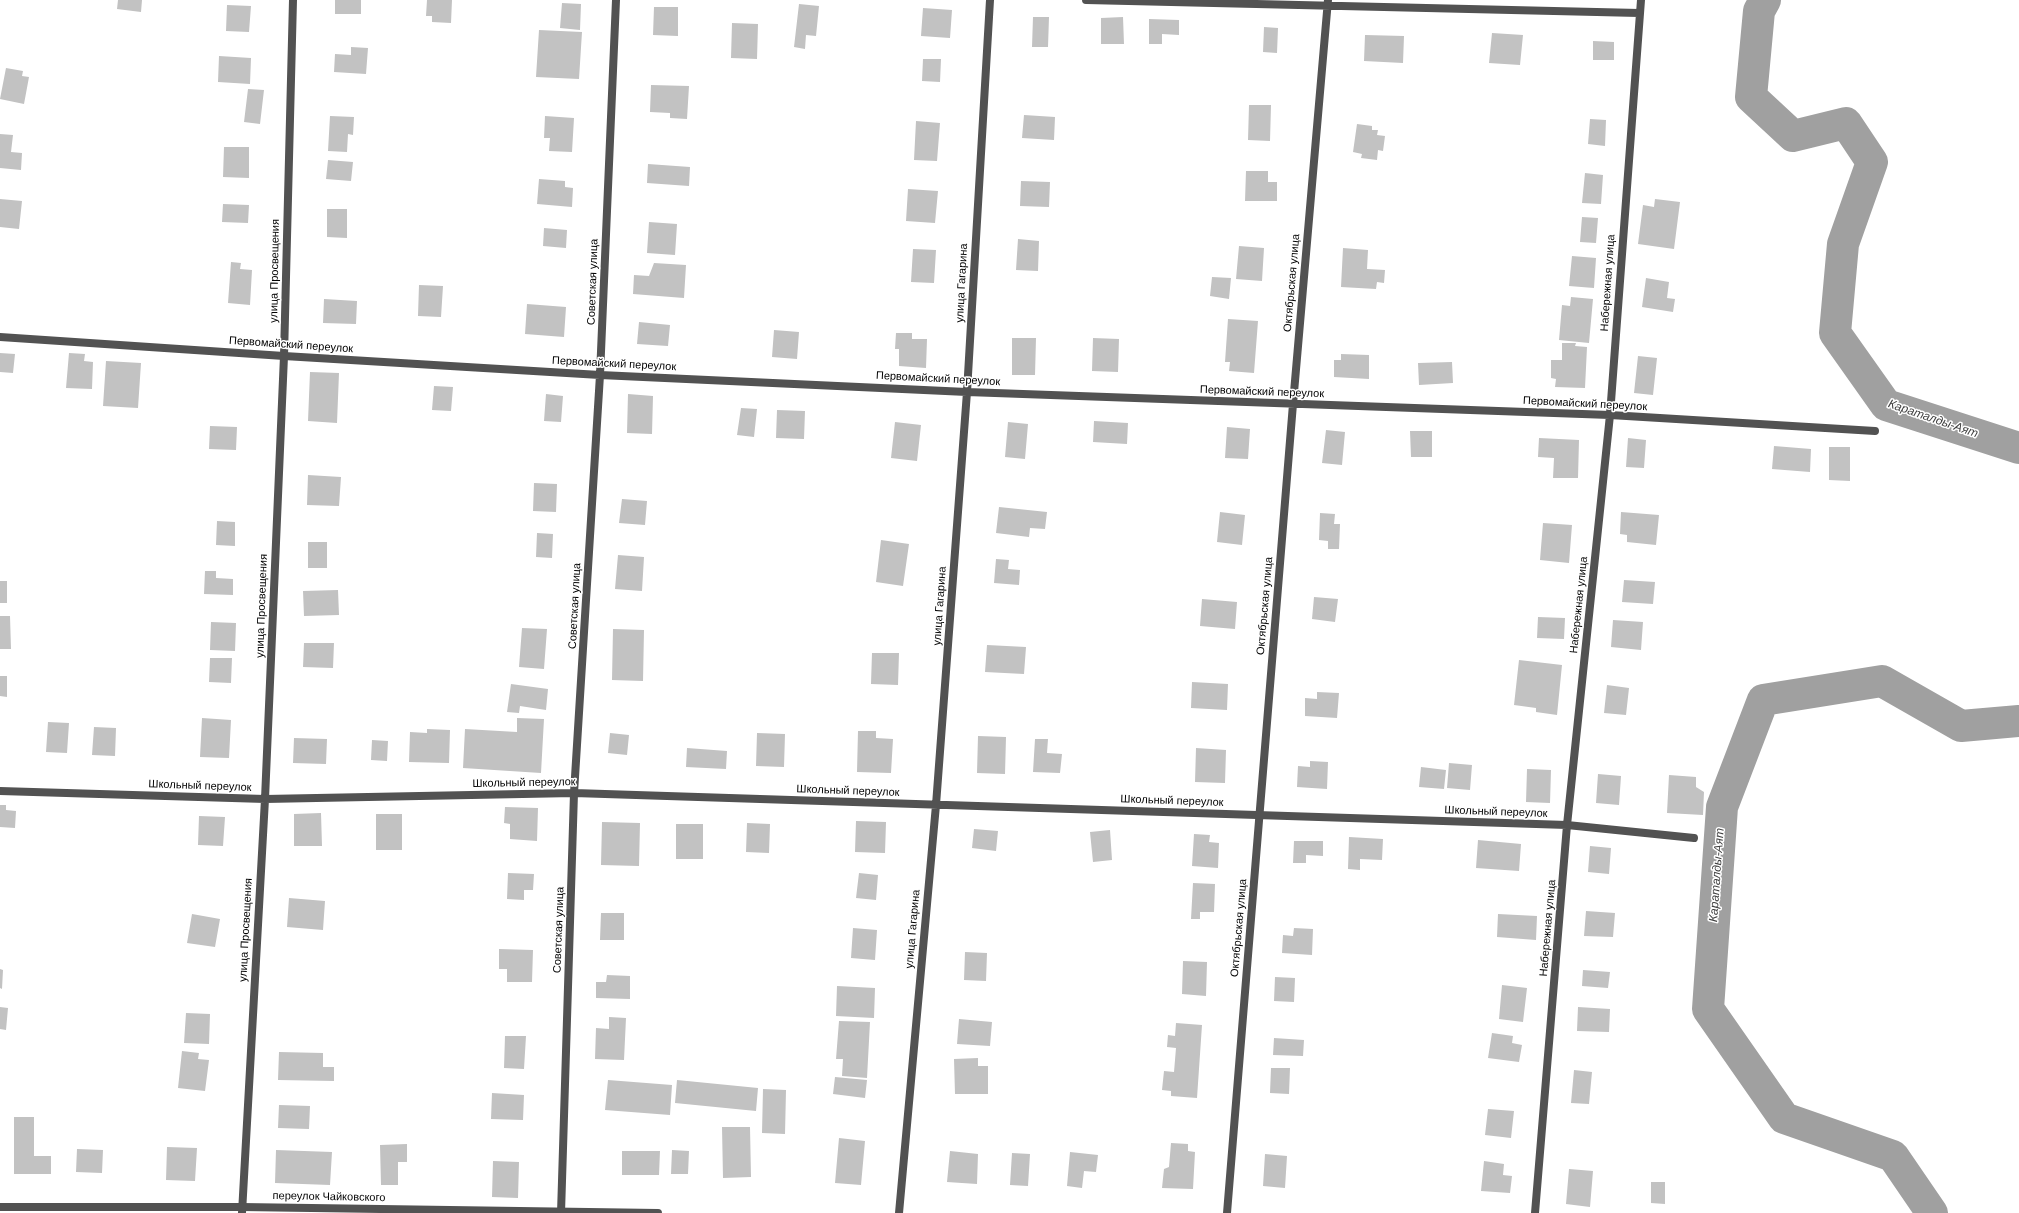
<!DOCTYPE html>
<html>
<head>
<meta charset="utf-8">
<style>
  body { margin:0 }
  canvas { display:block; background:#fff }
</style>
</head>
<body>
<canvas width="2019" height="1213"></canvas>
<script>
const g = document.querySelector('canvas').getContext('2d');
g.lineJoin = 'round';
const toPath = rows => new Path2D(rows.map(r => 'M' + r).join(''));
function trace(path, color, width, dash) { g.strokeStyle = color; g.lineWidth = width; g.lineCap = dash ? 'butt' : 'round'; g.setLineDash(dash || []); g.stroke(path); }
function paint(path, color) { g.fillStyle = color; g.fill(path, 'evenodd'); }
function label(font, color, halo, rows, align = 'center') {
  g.font = font + ' Arial,sans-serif'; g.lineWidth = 3; g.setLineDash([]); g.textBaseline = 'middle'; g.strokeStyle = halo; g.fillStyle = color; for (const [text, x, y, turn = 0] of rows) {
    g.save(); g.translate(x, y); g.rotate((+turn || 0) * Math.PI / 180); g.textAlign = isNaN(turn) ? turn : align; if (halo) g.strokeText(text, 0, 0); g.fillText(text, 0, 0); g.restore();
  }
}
trace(toPath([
  [1765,0,1759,11,1751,97,1793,136,1846,123,1872,162,1843,244,1835,333,1886,405,2019,448],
  [1932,1213,1893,1156,1784,1118,1708,1009,1722,807,1763,700,1882,681,1961,726,2019,721]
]), '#a0a0a0', 32);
paint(toPath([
  [118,0,142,0,141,12,117,9],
  [335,0,361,0,361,14,335,14],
  [427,0,452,0,451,23,432,22,432,16,426,16],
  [562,3,581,4,580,30,560,28],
  [799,4,819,6,816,36,806,35,805,49,794,47],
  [227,5,251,6,249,32,226,31],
  [654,7,678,7,678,36,653,35],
  [923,8,952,10,950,38,921,36],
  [1033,17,1049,17,1048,47,1032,47],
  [1123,17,1124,44,1101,44,1101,18],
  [1149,19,1179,20,1179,35,1162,34,1162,44,1149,44],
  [732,23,758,24,757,59,731,58],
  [1264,27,1278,28,1277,53,1263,52],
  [539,30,582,32,579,79,536,77],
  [1492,33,1523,35,1520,65,1489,63],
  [1365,35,1404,36,1403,63,1364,61],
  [1593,41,1614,42,1614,60,1593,60],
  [351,47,368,48,366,74,334,72,335,54,351,55],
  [219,56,251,58,250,84,218,82],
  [923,59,941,59,940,82,922,81],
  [6,68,23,71,22,76,29,77,24,104,0,99],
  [651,85,689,86,687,119,670,118,670,113,650,112],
  [248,89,264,90,260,124,244,122],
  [1249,105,1271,105,1270,141,1248,140],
  [1024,115,1055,117,1054,140,1022,138],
  [330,116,354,117,353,135,348,134,347,152,328,151],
  [545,116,574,118,572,152,549,151,550,138,544,138],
  [1590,119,1606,120,1605,146,1588,144],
  [916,121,940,123,937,161,914,160],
  [1357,124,1372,126,1372,130,1378,130,1377,135,1385,136,1383,151,1378,150,1377,160,1361,158,1362,154,1353,152],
  [0,134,13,135,11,152,22,153,21,170,0,168],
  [224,147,249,147,249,178,223,177],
  [328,160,353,162,351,181,326,179],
  [648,164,690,167,689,186,647,183],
  [1246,171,1268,171,1268,182,1277,182,1277,201,1245,201],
  [1585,173,1603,175,1601,204,1582,203],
  [539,179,565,181,565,187,573,188,572,207,537,204],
  [1021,181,1050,182,1049,207,1020,206],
  [908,189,938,191,935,223,906,221],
  [0,199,22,201,19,229,0,227],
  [1655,199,1680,202,1674,249,1638,244,1643,205,1654,207],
  [223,204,249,205,248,223,222,222],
  [327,209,347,209,347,238,327,237],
  [1582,217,1598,218,1596,243,1580,242],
  [649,222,677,224,675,255,647,253],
  [544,228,567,230,566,248,543,246],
  [1018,239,1039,241,1038,271,1016,270],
  [1239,246,1264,248,1262,281,1236,279],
  [1343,248,1368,250,1367,269,1385,270,1384,283,1377,282,1376,289,1341,287],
  [913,249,936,250,934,283,911,282],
  [1572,256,1596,258,1594,288,1569,286],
  [231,262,241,263,240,269,252,270,250,305,228,303],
  [654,263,686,265,684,298,633,294,634,275,649,276],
  [1212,277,1231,278,1229,299,1210,296],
  [1646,278,1669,282,1667,298,1675,299,1673,312,1642,307],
  [419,285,443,286,441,317,418,316],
  [1571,297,1593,299,1589,343,1559,340,1562,305,1570,306],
  [324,299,357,301,356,324,323,323],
  [527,304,566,307,564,337,525,334],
  [1228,319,1258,321,1254,373,1229,371,1230,362,1225,362],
  [639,322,670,325,668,346,637,344],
  [774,330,799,332,797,359,772,357],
  [896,333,912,333,912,339,927,339,926,368,899,366,899,349,895,349],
  [1012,338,1036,338,1035,375,1012,375],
  [1093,338,1119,339,1118,372,1092,371],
  [1562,343,1576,343,1575,346,1587,347,1585,388,1555,387,1556,379,1551,378,1551,360,1562,360],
  [0,353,15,354,13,373,0,372],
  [69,353,85,354,84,361,93,362,92,389,66,388],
  [1341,354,1369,355,1369,379,1334,377,1334,360,1341,360],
  [1638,356,1657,358,1653,395,1634,393],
  [106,361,141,363,138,408,103,406],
  [1452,362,1453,383,1419,385,1418,363],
  [310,372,339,373,337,423,308,421],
  [434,386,453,387,451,411,432,410],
  [546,394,563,396,561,422,544,421],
  [628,394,653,396,652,434,627,433],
  [741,408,757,409,754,437,737,435],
  [777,410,805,411,804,439,776,438],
  [1094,421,1128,423,1127,444,1093,442],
  [895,422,921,425,917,461,891,458],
  [1008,422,1028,424,1025,459,1005,457],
  [210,426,237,427,236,450,209,449],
  [1227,427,1250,429,1248,459,1225,458],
  [1326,430,1345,432,1342,465,1322,463],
  [1410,431,1432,431,1432,457,1411,457],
  [1539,438,1579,440,1578,478,1553,478,1554,458,1538,457],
  [1628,438,1646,440,1644,468,1626,467],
  [1774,446,1811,449,1810,472,1772,469],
  [1829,447,1850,447,1850,481,1829,480],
  [308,475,341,477,339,506,307,505],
  [534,483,557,484,556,512,533,511],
  [622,499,647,501,645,525,619,523],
  [999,507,1047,512,1045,529,1030,528,1029,537,996,533],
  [1220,512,1245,515,1242,545,1217,542],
  [1621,512,1659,515,1656,545,1627,542,1627,535,1620,534],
  [1320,513,1335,514,1334,524,1340,524,1339,549,1328,549,1328,541,1319,540],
  [217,521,235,522,235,546,216,545],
  [1543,523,1572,525,1569,563,1540,560],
  [537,533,553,534,552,558,536,557],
  [881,540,909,544,903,586,876,582],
  [308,542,327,542,327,568,308,568],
  [618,555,644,557,642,591,615,589],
  [996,559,1009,560,1008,569,1020,570,1019,585,994,583],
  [205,571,216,571,216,578,233,579,233,595,204,594],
  [1624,580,1655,582,1653,604,1622,602],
  [0,581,7,581,7,603,0,603],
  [338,590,339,615,304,616,303,591],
  [1314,597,1338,599,1335,622,1312,619],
  [1202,599,1237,602,1235,629,1200,626],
  [0,616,10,616,11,649,0,649],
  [1538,617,1565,618,1564,639,1537,638],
  [1613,620,1643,622,1641,650,1611,647],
  [211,622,236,623,235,651,210,650],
  [522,628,547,629,544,669,519,667],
  [613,629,644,630,643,681,612,680],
  [304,643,334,643,333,668,303,667],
  [987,645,1026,647,1024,674,985,672],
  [872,653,899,653,898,685,871,684],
  [210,658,232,658,231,683,209,682],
  [1519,660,1562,665,1557,715,1536,712,1536,708,1514,705],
  [0,676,7,676,7,697,0,696],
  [1192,682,1228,684,1227,710,1191,708],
  [511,684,548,689,546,710,520,706,519,713,507,712],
  [1607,685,1629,688,1626,715,1604,713],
  [1317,692,1339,693,1337,718,1305,716,1305,698,1317,699],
  [202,718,231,720,229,758,200,757],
  [517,718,544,719,541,773,463,768,465,729,517,732],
  [48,722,69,723,67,753,46,752],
  [94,727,116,728,115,756,92,755],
  [427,729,450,730,449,763,409,762,410,732,427,733],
  [858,731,876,731,876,738,893,739,891,773,857,772],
  [610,733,629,735,627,755,608,753],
  [757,733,785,734,784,767,756,766],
  [978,736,1006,737,1005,774,977,773],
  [294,738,327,739,326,764,293,763],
  [1035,739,1048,739,1047,753,1062,754,1060,773,1033,772],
  [372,740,388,741,387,761,371,760],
  [687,748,727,751,726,769,686,767],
  [1196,748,1226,750,1225,783,1195,782],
  [1310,761,1328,762,1327,789,1297,787,1298,766,1310,767],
  [1449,763,1472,765,1470,790,1447,788],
  [1421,767,1446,770,1444,789,1419,787],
  [1527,769,1551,770,1550,803,1526,802],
  [1598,774,1621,776,1619,805,1596,803],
  [1669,775,1696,777,1696,787,1704,792,1703,815,1667,813],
  [0,805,6,805,6,810,16,811,15,828,0,827],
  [505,807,538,808,537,841,510,839,510,824,504,823],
  [321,813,322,846,294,846,294,814],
  [376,814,402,814,402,850,376,850],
  [199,816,225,817,223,846,198,845],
  [856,821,886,822,885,853,855,852],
  [602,822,640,823,639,866,601,865],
  [747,823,770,824,769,853,746,852],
  [676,824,703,824,703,859,676,859],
  [974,829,998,831,996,851,972,848],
  [1110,830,1112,860,1093,862,1090,832],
  [1194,834,1210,835,1209,842,1219,843,1218,868,1192,866],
  [1349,837,1383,839,1382,860,1360,859,1360,870,1348,869],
  [1478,840,1521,844,1519,871,1476,868],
  [1294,841,1323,841,1323,856,1306,855,1306,863,1293,863],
  [1590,846,1611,848,1609,874,1588,872],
  [508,873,534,874,533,890,524,890,524,900,507,899],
  [859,873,878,875,876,900,856,898],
  [1193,883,1215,884,1214,912,1200,912,1200,919,1191,919],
  [289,898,325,901,323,930,287,927],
  [1586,911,1615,913,1613,937,1584,936],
  [601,913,624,913,624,940,600,940],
  [192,914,220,919,215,947,187,943],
  [1498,914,1537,916,1536,940,1497,937],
  [853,928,877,930,875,960,851,958],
  [1294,928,1313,929,1312,955,1282,953,1283,935,1293,936],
  [499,949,533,950,532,982,507,982,507,969,499,969],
  [965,952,987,953,986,981,964,980],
  [1183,961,1207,962,1206,996,1182,994],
  [0,969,3,970,2,989,0,988],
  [1583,970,1610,972,1608,988,1582,986],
  [607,975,630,976,630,999,596,998,596,982,606,982],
  [1275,977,1295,978,1294,1002,1274,1001],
  [1502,985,1527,988,1523,1022,1499,1019],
  [837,986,875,988,874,1018,836,1016],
  [0,1007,8,1008,6,1030,0,1029],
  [1578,1007,1610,1009,1609,1032,1577,1031],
  [186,1013,210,1014,209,1044,184,1043],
  [609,1017,626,1018,624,1060,595,1059,596,1028,609,1029],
  [959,1019,992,1022,990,1046,957,1044],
  [839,1021,870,1022,867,1078,842,1076,843,1059,836,1059],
  [1176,1023,1202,1025,1197,1098,1171,1096,1171,1091,1162,1090,1164,1071,1174,1072,1176,1048,1167,1047,1168,1035,1175,1036],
  [1492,1033,1513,1036,1512,1043,1522,1045,1519,1062,1488,1058],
  [505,1036,526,1036,524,1069,504,1068],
  [1274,1038,1304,1040,1303,1056,1273,1055],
  [182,1051,199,1053,198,1059,209,1060,205,1091,178,1088],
  [279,1052,323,1053,323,1067,334,1067,334,1081,278,1080],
  [978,1058,978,1066,988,1066,988,1094,955,1094,954,1059],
  [1271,1068,1290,1068,1289,1094,1270,1093],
  [1574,1070,1592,1072,1589,1104,1571,1103],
  [835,1077,867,1080,865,1098,833,1094],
  [608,1080,672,1085,670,1115,605,1110],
  [677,1080,758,1088,756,1111,675,1103],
  [763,1089,786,1090,785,1134,762,1133],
  [492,1093,524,1095,523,1120,491,1119],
  [279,1105,310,1106,309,1129,278,1128],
  [1488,1109,1514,1111,1511,1138,1485,1135],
  [14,1117,34,1117,34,1156,51,1156,51,1174,14,1174],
  [722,1127,750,1127,751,1177,723,1178],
  [839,1138,865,1141,861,1185,835,1183],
  [1171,1143,1188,1144,1188,1151,1195,1152,1193,1189,1162,1188,1164,1169,1169,1167],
  [407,1144,407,1162,398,1162,398,1185,381,1185,380,1145],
  [167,1147,197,1148,195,1181,166,1180],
  [77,1149,103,1150,102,1173,76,1172],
  [276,1150,332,1152,330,1185,275,1183],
  [672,1150,689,1151,688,1174,671,1174],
  [622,1151,660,1151,659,1175,622,1175],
  [950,1151,978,1154,977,1184,947,1182],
  [1070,1152,1098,1155,1096,1172,1084,1171,1082,1188,1067,1186],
  [1012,1153,1030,1154,1028,1186,1010,1185],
  [1265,1154,1287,1156,1285,1188,1263,1186],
  [493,1161,519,1162,518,1198,492,1197],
  [1484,1161,1504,1164,1503,1175,1512,1176,1510,1193,1481,1191],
  [1569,1169,1593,1171,1590,1207,1566,1204],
  [1651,1182,1665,1182,1665,1204,1651,1203]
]), '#c2c2c2');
trace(toPath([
  [1086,0,1639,13],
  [0,337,284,356,600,375,967,392,1610,415,1875,431],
  [0,791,265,799,574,793,1567,825,1694,838],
  [242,1213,265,799,284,356,293,0],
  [561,1213,574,793,600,375,616,0],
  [899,1213,936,805,967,392,990,0],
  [1227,1213,1293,404,1328,0],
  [1535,1213,1567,825,1610,415,1641,0]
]), '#525252', 8);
trace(toPath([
  [0,1207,242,1207,658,1213]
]), '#525252', 8);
label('11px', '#000', '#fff', [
  ["улица Просвещения",275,271,-89],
  ["Советская улица",593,282,-88],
  ["улица Гагарина",962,283,-87],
  ["Октябрьская улица",1292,283,-85],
  ["Набережная улица",1608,283,-86],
  ["Первомайский переулок",291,345,4],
  ["Первомайский переулок",614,364,3],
  ["Первомайский переулок",938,379,3],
  ["Первомайский переулок",1262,392,2],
  ["Первомайский переулок",1585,404,3],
  ["Набережная улица",1579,605,-84],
  ["улица Просвещения",262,606,-88],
  ["Советская улица",575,606,-87],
  ["улица Гагарина",940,606,-86],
  ["Октябрьская улица",1265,606,-85],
  ["Школьный переулок",524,783,-1],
  ["Школьный переулок",200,786,2],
  ["Школьный переулок",848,791,2],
  ["Школьный переулок",1172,801,2],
  ["Школьный переулок",1496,812,2],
  ["Октябрьская улица",1239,928,-85],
  ["Набережная улица",1548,928,-85],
  ["улица Гагарина",913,929,-85],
  ["улица Просвещения",246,930,-87],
  ["Советская улица",559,930,-88],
  ["переулок Чайковского",329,1197,1]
]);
label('italic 12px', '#414141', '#fff', [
  ["Караталды-Аят",1933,419,19],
  ["Караталды-Аят",1717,875,-86]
]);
</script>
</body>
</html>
